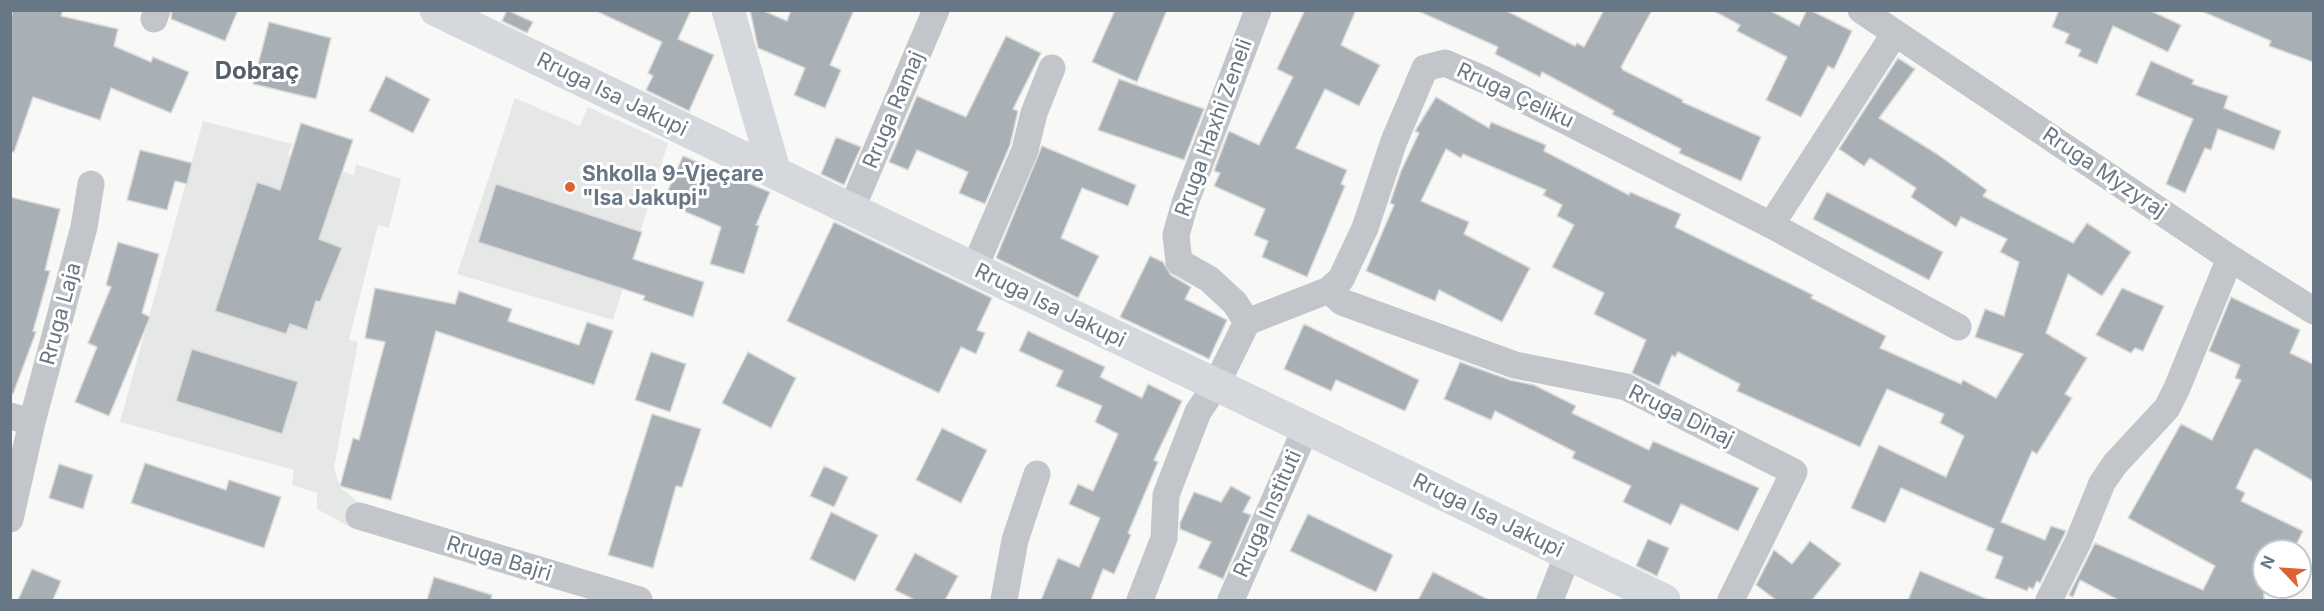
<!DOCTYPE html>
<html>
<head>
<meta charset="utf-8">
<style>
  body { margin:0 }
  #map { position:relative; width:2324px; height:611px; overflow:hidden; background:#f8f8f6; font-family:Inter,sans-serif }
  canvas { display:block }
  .frame { position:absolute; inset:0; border:12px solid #687785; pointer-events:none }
  .north { position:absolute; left:2252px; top:539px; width:60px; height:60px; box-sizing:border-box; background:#fff; border:2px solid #c3c9ce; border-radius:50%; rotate:295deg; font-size:16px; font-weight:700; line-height:24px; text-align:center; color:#687785 }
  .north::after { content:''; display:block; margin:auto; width:21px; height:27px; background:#dc6332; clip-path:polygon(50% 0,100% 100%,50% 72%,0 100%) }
</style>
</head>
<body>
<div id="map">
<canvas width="2324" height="611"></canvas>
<div class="frame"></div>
<div class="north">N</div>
</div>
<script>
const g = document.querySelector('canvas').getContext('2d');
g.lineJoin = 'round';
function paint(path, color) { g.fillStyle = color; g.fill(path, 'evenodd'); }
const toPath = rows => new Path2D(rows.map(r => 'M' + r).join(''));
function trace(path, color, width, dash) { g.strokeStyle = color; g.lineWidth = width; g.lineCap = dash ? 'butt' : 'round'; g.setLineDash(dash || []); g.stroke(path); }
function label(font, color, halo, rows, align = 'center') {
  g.font = font + ' Inter,sans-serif'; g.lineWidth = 6; g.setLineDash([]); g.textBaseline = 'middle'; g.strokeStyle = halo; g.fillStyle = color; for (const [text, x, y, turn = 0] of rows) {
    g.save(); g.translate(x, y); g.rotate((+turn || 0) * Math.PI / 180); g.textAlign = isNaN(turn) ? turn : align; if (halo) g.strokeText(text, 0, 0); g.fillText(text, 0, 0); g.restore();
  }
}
paint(toPath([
  [515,98,580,126,588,107,668,143,613,320,457,274],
  [203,121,292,144,288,155,354,175,356,164,401,179,389,228,378,225,349,340,358,342,334,467,340,487,359,503,354,529,317,509,317,493,292,485,294,470,120,422]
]), '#e6e7e7');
const building = toPath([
  [13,10,63,10,61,16,118,29,114,46,151,62,153,57,189,72,171,113,111,88,100,120,33,97,14,152,10,152,10,22,13,10],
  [172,10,238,10,225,41,171,19,172,10],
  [507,10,533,22,527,33,502,21,507,10],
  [594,10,691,10,678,39,714,55,689,111,646,90,653,76,648,73,662,42,594,10],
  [750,10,762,10,787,21,791,10,854,10,830,65,841,70,825,108,794,95,805,68,758,48,750,10],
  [1115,10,1167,10,1137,82,1092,62,1115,10],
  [1305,10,1356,10,1341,45,1380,65,1359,106,1325,89,1296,148,1347,170,1341,184,1345,186,1307,277,1262,257,1268,241,1254,235,1265,209,1214,186,1220,173,1214,171,1229,131,1259,145,1293,77,1277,69,1305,10],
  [1416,10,1505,10,1575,46,1577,43,1584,47,1604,10,1652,10,1621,67,1623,70,1683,100,1682,102,1761,137,1741,181,1679,153,1681,149,1612,114,1614,111,1542,72,1540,77,1495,54,1498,47,1416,10],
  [1712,10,1769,10,1799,26,1807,10,1810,10,1852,31,1834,69,1828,66,1801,117,1766,100,1787,57,1737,31,1740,25,1712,10],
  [2059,10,2149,10,2181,25,2168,52,2113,26,2097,64,2078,56,2081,50,2065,43,2069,34,2052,27,2059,10],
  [2199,10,2313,10,2313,62,2269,46,2271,41,2199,10],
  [269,22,331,38,316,99,253,84,269,22],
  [1006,36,1041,53,1013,109,1018,111,1010,145,985,204,959,193,968,172,917,150,908,170,889,162,917,96,966,117,1006,36],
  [1898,58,1915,69,1879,118,1937,154,1987,190,1983,196,2002,206,2073,243,2087,223,2131,252,2102,296,2068,274,2046,333,2087,358,2065,394,2072,398,2037,454,2032,451,2001,522,2045,540,2051,526,2066,531,2040,583,2037,581,2033,589,2029,587,2027,591,1995,578,2003,557,1986,550,1994,529,1901,488,1885,523,1851,508,1879,445,1946,477,1964,436,1940,423,1944,414,1887,389,1860,447,1737,391,1740,384,1678,352,1675,357,1672,355,1659,386,1632,373,1646,340,1594,314,1604,293,1552,267,1574,225,1557,216,1562,205,1543,195,1546,190,1463,154,1461,158,1446,149,1421,201,1469,222,1464,234,1530,268,1502,322,1439,290,1435,301,1366,271,1394,205,1390,203,1401,171,1419,133,1415,131,1436,97,1489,128,1491,122,1546,145,1544,151,1629,195,1630,192,1681,214,1675,227,1813,295,1811,298,1886,336,1880,348,1961,384,1963,380,1996,398,2023,354,1975,337,1985,309,2004,316,2019,262,2000,252,2007,239,1961,217,1956,227,1911,197,1916,188,1870,158,1864,166,1839,149,1898,58],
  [2151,61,2194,80,2192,84,2228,96,2224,108,2281,131,2274,150,2218,129,2211,150,2205,148,2185,193,2166,184,2193,119,2136,95,2151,61],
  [386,76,430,99,413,133,369,111,386,76],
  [1119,79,1204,109,1184,160,1098,130,1119,79],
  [301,123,353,140,319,239,342,248,320,302,316,301,307,330,290,324,286,334,215,311,257,182,280,190,301,123],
  [836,137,861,147,844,185,821,174,836,137],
  [1042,146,1136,185,1128,206,1082,188,1061,238,1099,256,1078,298,996,258,1042,146],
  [140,150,192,163,187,184,175,181,167,210,127,200,140,150],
  [683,156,770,192,756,225,759,226,744,274,710,264,721,227,663,202,683,156],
  [496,184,642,232,633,259,704,282,693,317,643,300,645,296,478,242,496,184],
  [1827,192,1943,252,1929,280,1813,219,1827,192],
  [10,197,60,209,45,270,50,271,33,331,36,332,13,394,10,393,10,197],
  [834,222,992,298,977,330,985,333,976,354,961,347,939,393,787,321,834,222],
  [118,242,159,254,142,313,150,317,109,416,75,402,97,347,88,343,111,287,106,285,118,242],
  [1150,256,1163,262,1171,275,1191,287,1185,299,1227,320,1209,359,1120,317,1150,256],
  [375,288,455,304,459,291,512,309,508,321,579,345,587,322,613,331,594,385,436,331,391,500,340,486,353,438,359,440,385,342,365,338,375,288],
  [2122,288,2164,306,2143,351,2135,348,2131,353,2096,335,2122,288],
  [2231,297,2300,330,2290,353,2313,364,2313,481,2257,449,2254,450,2236,488,2245,493,2241,501,2303,531,2293,551,2264,551,2264,600,2118,600,2080,580,2073,597,2069,595,2095,543,2203,590,2215,566,2128,518,2181,424,2212,440,2241,380,2235,378,2240,365,2209,351,2231,297],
  [1304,324,1419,380,1405,411,1336,380,1331,391,1284,369,1304,324],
  [1028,331,1105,367,1100,377,1142,398,1148,384,1182,401,1154,460,1158,462,1128,533,1131,535,1114,574,1103,569,1091,600,1041,600,1058,558,1079,567,1100,518,1069,504,1078,484,1093,491,1118,434,1095,422,1102,406,1056,386,1063,371,1019,351,1028,331],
  [192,349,298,382,282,434,176,401,192,349],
  [651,352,686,364,670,412,635,400,651,352],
  [748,352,796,378,771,428,722,403,748,352],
  [1460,362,1510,380,1534,385,1576,406,1572,413,1649,450,1653,441,1759,488,1738,531,1681,504,1671,525,1623,502,1631,486,1572,458,1575,452,1495,411,1491,420,1444,399,1460,362],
  [652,414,701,429,682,487,676,486,653,568,608,555,652,414],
  [942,428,987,450,961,503,916,480,942,428],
  [145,463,226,490,229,480,281,497,264,548,131,503,145,463],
  [59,464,93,475,83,509,49,498,59,464],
  [824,466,848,477,834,507,810,496,824,466],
  [1231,486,1251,497,1243,512,1251,515,1223,579,1198,568,1211,542,1180,529,1180,523,1194,492,1221,502,1231,486],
  [831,512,878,535,855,581,810,559,831,512],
  [1308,514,1393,555,1376,592,1290,551,1308,514],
  [1648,539,1669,548,1657,576,1636,566,1648,539],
  [1810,541,1841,564,1812,600,1776,600,1756,585,1774,550,1792,564,1810,541],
  [915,553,958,576,945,600,915,600,895,590,915,553],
  [32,569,61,581,53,600,18,600,32,569],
  [1920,571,1989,600,1908,600,1920,571],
  [1433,572,1489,600,1418,600,1433,572],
  [434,577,492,595,491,600,427,600,434,577]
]);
paint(building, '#a8b0b6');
trace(building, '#dadad8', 1.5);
trace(toPath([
  [1861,10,2230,258,2314,311],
  [154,19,157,10],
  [851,210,936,10],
  [1771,225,1895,33],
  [974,269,1025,150,1034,113,1052,68],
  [1329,290,1342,302,1515,365,1626,387,1794,472,1731,600],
  [1247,322,1235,303,1209,279,1179,262,1176,235,1185,203,1258,10],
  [10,416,32,422,84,227,91,184],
  [359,516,639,600],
  [10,519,32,422],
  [1004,600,1015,540,1037,474],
  [1140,600,1164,538,1166,495,1198,412,1216,385,1247,322,1329,290,1341,279,1365,228,1394,141,1425,68,1445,63,1485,80,1771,225,1958,327],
  [1231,600,1306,428],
  [1550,600,1568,554],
  [2049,600,2078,542,2102,483,2115,464,2167,408,2177,388,2230,258]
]), '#c2c5c9', 27);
trace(toPath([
  [436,10,1664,600],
  [728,10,775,173]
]), '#d5d9dd', 33);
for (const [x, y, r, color] of [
  [570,187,6,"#dc6332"]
]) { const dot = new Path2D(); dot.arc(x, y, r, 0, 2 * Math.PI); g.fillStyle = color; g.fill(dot); trace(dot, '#fff', 2); }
label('21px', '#687785', '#fff', [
  ["Rruga Isa Jakupi",612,95,26],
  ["Rruga Çeliku",1515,96,25],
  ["Rruga Ramaj",894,110,-67],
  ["Rruga Haxhi Zeneli",1214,128,-70],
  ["Rruga Myzyraj",2104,173,34],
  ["Rruga Isa Jakupi",1050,306,26],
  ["Rruga Laja",61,314,-75],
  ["Rruga Dinaj",1681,416,26],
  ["Rruga Instituti",1268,514,-66],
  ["Rruga Isa Jakupi",1488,516,26],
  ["Rruga Bajri",499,559,17]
]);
label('bold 21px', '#687785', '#fff', [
  ["Shkolla 9-Vjeçare",582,175],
  ["\"Isa Jakupi\"",582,199]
], 'left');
label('bold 24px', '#56606b', '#fff', [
  ["Dobraç",257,72]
]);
</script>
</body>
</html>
